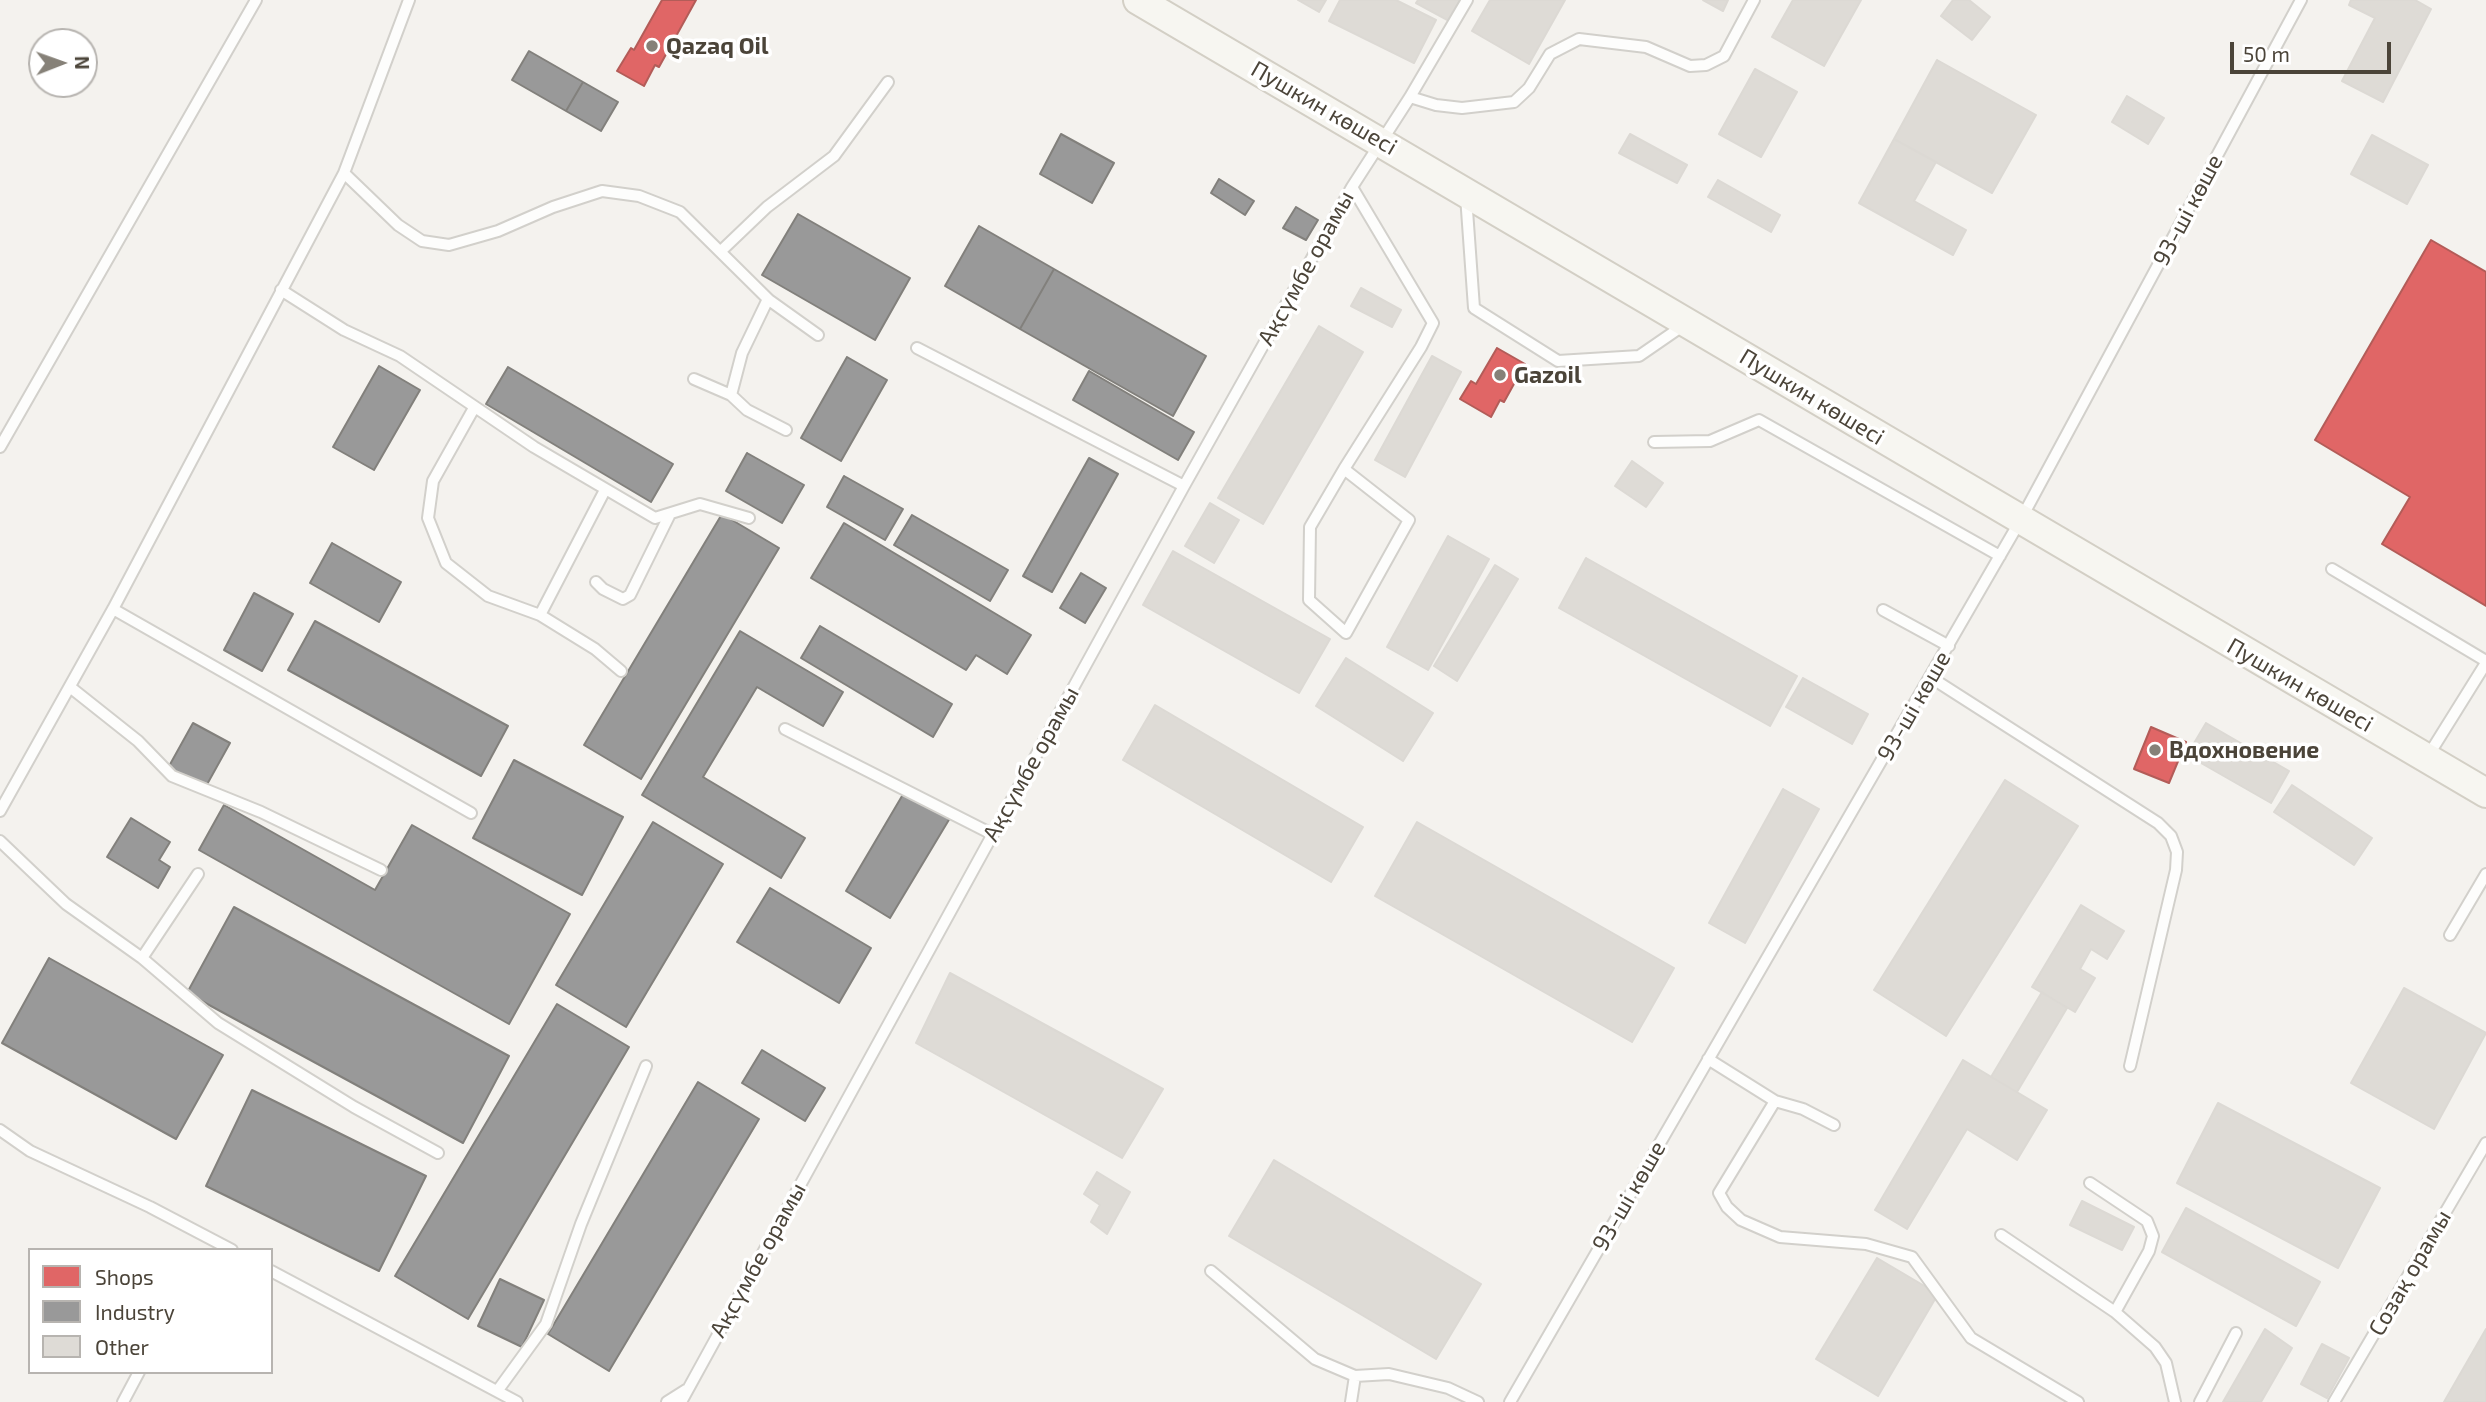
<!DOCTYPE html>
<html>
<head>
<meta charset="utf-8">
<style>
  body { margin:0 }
  #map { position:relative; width:2486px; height:1402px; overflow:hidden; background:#f4f2ee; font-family:"Exo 2",sans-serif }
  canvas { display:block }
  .legend { position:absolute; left:28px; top:1248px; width:245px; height:126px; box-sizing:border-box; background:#fff; border:2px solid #b7b4b0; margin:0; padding:9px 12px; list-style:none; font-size:21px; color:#4b4439 }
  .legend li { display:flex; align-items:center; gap:14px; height:35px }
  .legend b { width:35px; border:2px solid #b7b4b0 }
  .north { position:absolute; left:28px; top:28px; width:70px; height:70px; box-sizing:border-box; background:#fff; border:2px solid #b7b4b0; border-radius:50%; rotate:89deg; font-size:19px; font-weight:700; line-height:28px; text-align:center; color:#4b4439 }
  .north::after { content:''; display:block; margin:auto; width:24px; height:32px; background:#868178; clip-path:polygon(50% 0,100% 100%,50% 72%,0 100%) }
  .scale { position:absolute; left:2230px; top:42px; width:161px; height:32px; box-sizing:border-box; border:4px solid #4b4439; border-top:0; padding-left:9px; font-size:21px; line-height:24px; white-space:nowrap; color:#4b4439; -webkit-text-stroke:5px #fff; paint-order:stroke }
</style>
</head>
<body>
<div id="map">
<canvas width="2486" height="1402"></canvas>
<ul class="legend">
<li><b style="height:19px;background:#e06666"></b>Shops</li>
<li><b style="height:19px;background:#999"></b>Industry</li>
<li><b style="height:19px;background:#dedbd6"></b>Other</li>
</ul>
<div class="north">N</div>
<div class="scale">50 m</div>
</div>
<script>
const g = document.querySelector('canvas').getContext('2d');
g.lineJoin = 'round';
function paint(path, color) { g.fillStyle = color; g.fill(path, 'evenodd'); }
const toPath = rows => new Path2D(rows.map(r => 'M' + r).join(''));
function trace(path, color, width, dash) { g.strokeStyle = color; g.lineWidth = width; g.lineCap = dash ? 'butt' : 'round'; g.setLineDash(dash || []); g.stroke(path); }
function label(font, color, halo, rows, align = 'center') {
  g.font = font + ' "Exo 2",sans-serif'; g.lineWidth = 7; g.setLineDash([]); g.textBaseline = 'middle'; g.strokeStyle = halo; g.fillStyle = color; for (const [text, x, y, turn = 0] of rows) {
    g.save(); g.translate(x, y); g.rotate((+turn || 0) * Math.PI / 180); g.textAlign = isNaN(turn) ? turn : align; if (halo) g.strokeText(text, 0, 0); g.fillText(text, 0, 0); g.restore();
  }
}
const shops = toPath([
  [662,0,696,0,659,67,655,65,644,86,617,71,631,48,634,50,662,0],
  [2431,240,2486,272,2486,606,2382,544,2410,497,2315,440,2431,240],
  [1497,348,1525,364,1504,402,1500,400,1491,417,1460,399,1471,381,1476,384,1497,348],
  [2151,727,2186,742,2169,783,2134,769,2151,727]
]);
paint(shops, '#e06666');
trace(shops, '#b35c58', 2);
const industry = toPath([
  [529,51,583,82,566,111,512,80,529,51],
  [583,82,618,102,601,131,566,111,583,82],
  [1061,134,1114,163,1092,203,1040,174,1061,134],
  [1219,179,1254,201,1245,215,1211,193,1219,179],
  [1296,207,1318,220,1306,240,1283,228,1296,207],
  [798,214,910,278,875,340,762,275,798,214],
  [979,226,1054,269,1020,329,945,286,979,226],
  [1054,269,1206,356,1173,416,1020,329,1054,269],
  [847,357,887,380,841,461,801,438,847,357],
  [379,366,420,390,374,470,333,447,379,366],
  [508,367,673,464,651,502,486,404,508,367],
  [1089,371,1194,432,1178,460,1073,400,1089,371],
  [747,453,804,485,782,523,726,491,747,453],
  [1089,458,1118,474,1052,592,1023,576,1089,458],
  [844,476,903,509,885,540,827,507,844,476],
  [722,514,779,548,641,779,584,745,722,514],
  [912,515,1008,570,990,601,894,545,912,515],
  [844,523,1031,635,1007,674,976,655,966,670,811,578,844,523],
  [332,543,401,582,379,622,310,583,332,543],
  [1081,573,1106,588,1085,623,1060,608,1081,573],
  [254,593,293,614,262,671,224,650,254,593],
  [315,621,508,726,481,776,288,670,315,621],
  [820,626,952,704,933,737,801,658,820,626],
  [740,631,843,692,823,726,757,687,703,777,805,838,781,878,642,795,740,631],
  [193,723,230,743,205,788,168,768,193,723],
  [514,760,623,817,582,895,473,838,514,760],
  [905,791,950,818,890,918,846,891,905,791],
  [224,805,375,890,412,825,570,914,509,1024,199,850,224,805],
  [131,818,170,842,159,860,170,867,158,888,107,857,131,818],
  [653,822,723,864,626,1027,556,985,653,822],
  [770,888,871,948,839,1003,737,942,770,888],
  [234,907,509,1056,463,1143,187,993,234,907],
  [49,958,223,1055,176,1139,2,1043,49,958],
  [557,1004,629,1047,468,1319,395,1276,557,1004],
  [762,1050,825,1088,805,1121,742,1083,762,1050],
  [698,1082,759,1119,609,1371,548,1334,698,1082],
  [252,1090,426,1176,379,1271,206,1186,252,1090],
  [500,1279,544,1300,522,1347,478,1326,500,1279]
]);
paint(industry, '#999');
trace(industry, '#82807c', 2);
const building = toPath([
  [1298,0,1326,0,1319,12,1298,0],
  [1340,0,1396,0,1436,20,1414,63,1329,21,1340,0],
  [1418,0,1465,0,1453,23,1416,3,1418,0],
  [1490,0,1565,0,1529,64,1472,31,1490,0],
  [1703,0,1728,0,1723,11,1703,0],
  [1793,0,1861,0,1824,66,1772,37,1793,0],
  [1953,0,1969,0,1990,17,1972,40,1941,16,1953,0],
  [2351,0,2415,0,2431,9,2383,102,2342,81,2375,18,2349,5,2351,0],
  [1937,60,2036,115,1992,193,1894,139,1937,60],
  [1755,69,1797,92,1761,157,1719,134,1755,69],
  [2127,96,2164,118,2148,144,2112,122,2127,96],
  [1630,134,1687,165,1677,183,1619,153,1630,134],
  [2372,135,2428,165,2407,204,2351,174,2372,135],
  [1894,139,1936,162,1914,201,1966,230,1953,255,1859,203,1894,139],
  [1718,180,1780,215,1771,232,1708,197,1718,180],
  [1361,288,1401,310,1392,327,1351,306,1361,288],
  [1319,326,1363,352,1263,524,1218,498,1319,326],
  [1432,356,1461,372,1405,477,1375,460,1432,356],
  [1632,461,1663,483,1646,507,1615,486,1632,461],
  [1210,503,1239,520,1214,563,1185,546,1210,503],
  [1448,536,1489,559,1428,670,1387,647,1448,536],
  [1173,551,1330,639,1299,693,1143,605,1173,551],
  [1586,558,1797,676,1770,726,1559,608,1586,558],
  [1495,565,1518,579,1457,681,1434,666,1495,565],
  [1346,658,1433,713,1403,761,1316,706,1346,658],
  [1803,678,1868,714,1852,744,1786,707,1803,678],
  [1155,705,1363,827,1331,882,1123,760,1155,705],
  [2206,723,2289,771,2271,803,2187,755,2206,723],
  [2005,780,2078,826,1946,1036,1874,990,2005,780],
  [2292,785,2372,838,2354,865,2274,812,2292,785],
  [1783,789,1819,809,1745,943,1709,923,1783,789],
  [1417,822,1674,968,1632,1042,1375,896,1417,822],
  [2081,905,2124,931,2107,959,2091,949,2080,969,2095,978,2075,1012,2032,987,2081,905],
  [950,973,1163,1089,1122,1158,916,1043,950,973],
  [2404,988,2486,1033,2434,1129,2351,1083,2404,988],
  [2042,992,2067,1008,2017,1092,1991,1077,2042,992],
  [1963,1060,2047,1110,2017,1160,1967,1129,1907,1229,1875,1210,1963,1060],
  [2218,1103,2380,1188,2338,1268,2177,1183,2218,1103],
  [1274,1160,1481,1284,1436,1359,1229,1236,1274,1160],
  [1097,1172,1130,1192,1107,1234,1091,1222,1100,1205,1084,1194,1097,1172],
  [2082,1201,2134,1227,2122,1250,2070,1225,2082,1201],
  [2186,1208,2320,1282,2296,1326,2162,1252,2186,1208],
  [1877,1258,1938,1294,1878,1396,1816,1359,1877,1258],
  [2265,1329,2292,1348,2261,1402,2223,1402,2265,1329],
  [2486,1329,2486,1402,2444,1402,2486,1329],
  [2322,1344,2349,1358,2327,1398,2301,1384,2322,1344]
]);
paint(building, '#dedbd6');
trace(building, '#dcd9d4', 2);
const lane = toPath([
  [1410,97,1436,105,1462,108,1514,102,1529,88,1550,54,1579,39,1646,47,1690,66,1706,65,1724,56,1754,0],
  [344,173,398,225,422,241,449,245,498,231,553,207,602,191,639,196,680,212,769,300,818,335],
  [1466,196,1474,308,1558,361,1639,356,1684,325],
  [721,251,767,207,834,156,888,82],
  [281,290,344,330,400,356,534,447,655,518,700,504,749,518],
  [917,348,1184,486],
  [694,379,731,395,747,410,786,430],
  [731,395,742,353,768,299],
  [474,408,433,481,428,518,446,563,488,596,540,615,595,649,621,671],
  [1654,442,1710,441,1759,420,2000,556],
  [0,447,256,0],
  [1344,469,1409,520,1346,633,1309,600,1310,527,1344,469,1421,347,1433,323,1352,187],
  [2332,569,2486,661],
  [596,582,603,589,623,599,630,595,669,516],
  [113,609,471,813],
  [1883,610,1949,646],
  [540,615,605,490],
  [1930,677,2158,823,2171,836,2177,852,2176,870,2130,1066],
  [70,687,138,741,172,776,261,812,381,870],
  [785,729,992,834],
  [2428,756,2486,663],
  [0,811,113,609,344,173,409,0],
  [0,841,66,904,142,958,218,1023,354,1107,438,1153],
  [2450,935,2486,874],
  [142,958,198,874],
  [1708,1059,1775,1101],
  [1834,1125,1803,1109,1775,1101,1719,1193,1727,1207,1741,1220,1780,1237,1866,1244,1912,1257,1971,1338,2078,1402],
  [0,1130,30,1151,150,1207,232,1250],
  [2090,1183,2147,1221,2153,1236,2149,1251,2115,1312],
  [2001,1235,2115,1312,2155,1347,2166,1363,2175,1402],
  [271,1271,517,1402],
  [1211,1271,1315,1359,1355,1376,1389,1374,1448,1388,1478,1402],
  [498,1390,546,1324,581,1224,646,1066],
  [123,1402,139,1372],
  [667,1402,686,1390],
  [681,1402,1184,486,1352,187,1410,97,1467,0],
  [1351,1402,1355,1376],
  [1510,1402,2020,521,2301,0],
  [2200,1402,2236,1333],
  [2334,1402,2486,1143]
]);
const secondary = toPath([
  [1138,0,2486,793]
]);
trace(lane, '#d2d0cb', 14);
trace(secondary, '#d3cfc5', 32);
trace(lane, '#fdfdfc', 10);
trace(secondary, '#f7f6f1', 28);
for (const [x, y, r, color] of [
  [652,46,7,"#868178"],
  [1500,375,7,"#868178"],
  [2155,750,7,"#868178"]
]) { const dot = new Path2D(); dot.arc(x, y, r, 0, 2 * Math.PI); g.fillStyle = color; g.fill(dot); trace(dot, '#fff', 2.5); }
label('bold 23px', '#4b4439', '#fff', [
  ["Qazaq Oil",666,46],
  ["Gazoil",1514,375],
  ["Вдохновение",2169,750]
], 'left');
label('23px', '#4b4439', '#fff', [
  ["Пушкин көшесі",1324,108,30],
  ["93-ші көше",2188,210,-62],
  ["Ақсүмбе орамы",1306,268,-61],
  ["Пушкин көшесі",1812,397,31],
  ["Пушкин көшесі",2300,685,30],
  ["93-ші көше",1914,706,-60],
  ["Ақсүмбе орамы",1031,764,-61],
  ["93-ші көше",1629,1196,-60],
  ["Ақсүмбе орамы",758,1260,-61],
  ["Созақ орамы",2410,1273,-60]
]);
</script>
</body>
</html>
